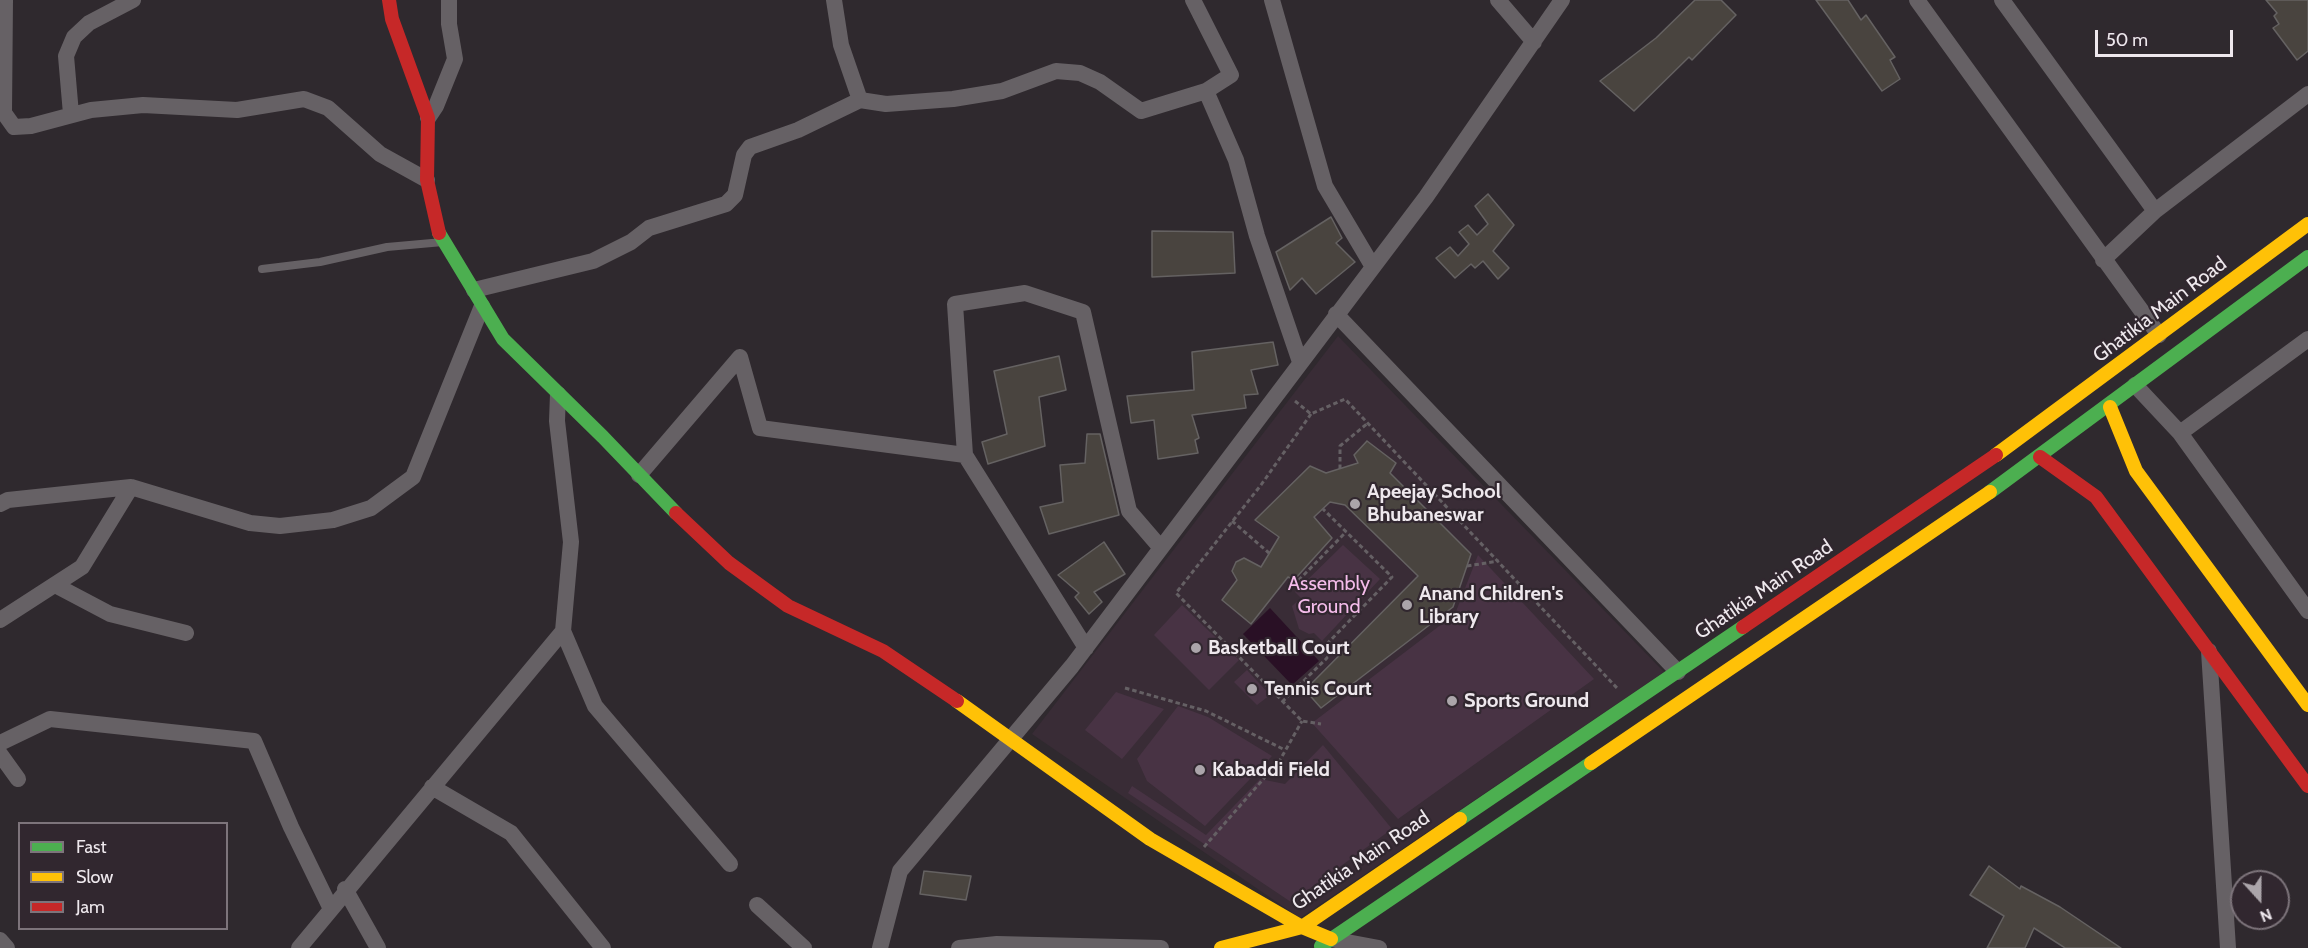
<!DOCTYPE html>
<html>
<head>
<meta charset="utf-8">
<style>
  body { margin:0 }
  #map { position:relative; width:2308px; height:948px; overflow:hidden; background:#2f292e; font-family:Cabin,sans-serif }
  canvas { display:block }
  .legend { position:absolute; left:18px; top:822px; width:210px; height:108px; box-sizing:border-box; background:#31272f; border:2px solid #7d747b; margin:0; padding:8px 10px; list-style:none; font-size:18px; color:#eee8ed }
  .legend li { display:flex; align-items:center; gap:12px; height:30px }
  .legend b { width:30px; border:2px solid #7d747b }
  .north { position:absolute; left:2230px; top:870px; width:60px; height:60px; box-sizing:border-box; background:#31272f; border:2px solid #7d747b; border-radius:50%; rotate:159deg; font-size:16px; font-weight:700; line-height:24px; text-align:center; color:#eee8ed }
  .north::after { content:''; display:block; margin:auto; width:21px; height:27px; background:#aba5aa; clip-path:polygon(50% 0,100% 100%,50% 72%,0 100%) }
  .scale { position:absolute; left:2095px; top:30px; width:138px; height:27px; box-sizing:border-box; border:3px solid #eee8ed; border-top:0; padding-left:8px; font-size:18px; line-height:21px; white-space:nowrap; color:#eee8ed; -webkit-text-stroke:4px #31272f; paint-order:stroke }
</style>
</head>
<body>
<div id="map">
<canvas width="2308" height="948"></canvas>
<ul class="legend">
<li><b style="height:8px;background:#4caf50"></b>Fast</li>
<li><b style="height:8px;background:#ffc107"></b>Slow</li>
<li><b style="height:8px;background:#c62828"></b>Jam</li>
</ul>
<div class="north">N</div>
<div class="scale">50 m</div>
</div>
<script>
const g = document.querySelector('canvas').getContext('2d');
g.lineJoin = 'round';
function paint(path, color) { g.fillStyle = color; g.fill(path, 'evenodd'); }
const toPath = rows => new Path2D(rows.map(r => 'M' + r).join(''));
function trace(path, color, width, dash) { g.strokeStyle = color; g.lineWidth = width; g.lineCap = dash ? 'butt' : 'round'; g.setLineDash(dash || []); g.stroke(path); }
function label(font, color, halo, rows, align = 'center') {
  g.font = font + ' Cabin,sans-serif'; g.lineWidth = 4.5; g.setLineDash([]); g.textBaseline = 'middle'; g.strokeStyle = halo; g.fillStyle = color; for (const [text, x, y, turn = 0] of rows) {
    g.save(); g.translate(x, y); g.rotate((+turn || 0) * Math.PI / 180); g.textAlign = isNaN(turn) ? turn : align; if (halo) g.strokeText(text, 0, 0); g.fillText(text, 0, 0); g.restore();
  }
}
paint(toPath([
  [1338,336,1664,672,1300,918,1032,734]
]), '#392c36');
paint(toPath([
  [1343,545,1380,579,1322,641,1314,633,1309,634,1299,629,1292,606,1301,598,1295,592],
  [1478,555,1594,679,1398,819,1312,723,1455,614],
  [1182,605,1239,660,1209,690,1154,635],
  [1247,670,1270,695,1257,705,1234,682],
  [1116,692,1164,709,1122,759,1085,730],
  [1178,706,1208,717,1272,756,1205,826,1147,781,1137,759],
  [1323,745,1392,829,1291,902,1128,793,1132,786,1206,835,1260,779,1285,784]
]), '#483344');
paint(toPath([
  [1270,608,1319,661,1292,685,1243,634]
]), '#291025');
const building = toPath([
  [1695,0,1721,0,1736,15,1692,60,1689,57,1634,111,1600,81,1656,38,1695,0],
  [1816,0,1848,0,1861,20,1866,15,1895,57,1890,60,1900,79,1882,91,1816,0],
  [2266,0,2308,0,2308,51,2297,60,2273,28,2279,24,2274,16,2277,13,2266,0],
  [1488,194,1514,225,1493,251,1509,268,1498,279,1483,261,1475,268,1471,264,1455,278,1436,258,1450,247,1458,256,1469,244,1459,232,1468,225,1477,235,1488,224,1475,206,1488,194],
  [1331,217,1342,238,1336,243,1355,262,1316,294,1302,278,1290,290,1276,252,1331,217],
  [1152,231,1233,232,1235,273,1152,277,1152,231],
  [1273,342,1278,365,1251,370,1258,394,1244,395,1246,408,1192,415,1199,438,1195,440,1198,453,1158,459,1154,420,1131,423,1127,396,1194,390,1192,352,1273,342],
  [1059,356,1066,390,1039,397,1045,446,988,464,982,442,1007,434,994,371,1059,356],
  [1087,434,1100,434,1119,515,1049,534,1040,507,1063,502,1060,465,1085,463,1087,434],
  [1367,441,1396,463,1390,473,1471,554,1453,607,1321,708,1305,690,1418,576,1345,505,1330,502,1314,517,1332,538,1294,580,1288,577,1251,624,1222,600,1237,580,1232,571,1236,562,1244,558,1261,567,1279,537,1255,520,1310,466,1326,473,1358,463,1354,455,1367,441],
  [1104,542,1125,574,1094,592,1102,602,1089,614,1075,597,1079,593,1058,575,1104,542],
  [1989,866,2020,889,2021,886,2060,907,2121,948,2065,948,2034,928,2025,948,1987,948,2004,916,1970,895,1989,866],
  [924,871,971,876,966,900,920,894,924,871]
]);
paint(building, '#49443f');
trace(building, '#656262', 1.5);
trace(toPath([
  [1295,401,1311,414,1345,399,1617,688],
  [1311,414,1261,485,1176,593,1302,721,1321,724],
  [1340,469,1340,446,1368,423],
  [1232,521,1269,553],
  [1467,566,1499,561],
  [1288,591,1346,532],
  [1125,688,1206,711,1285,750],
  [1282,702,1327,658,1320,651,1392,577,1323,509],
  [1204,847,1280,760,1302,721]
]), '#656064', 3, [4.5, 3]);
trace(toPath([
  [262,269,320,262,387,247,443,242]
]), '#666165', 8);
trace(toPath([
  [5,0,4,113,14,127,31,126,91,110,143,105,237,110,304,99,328,108,380,154,427,180],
  [834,0,841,45,860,100,886,104,953,99,1002,91,1056,71,1080,73,1100,82,1141,111,1206,91,1236,160,1257,236,1300,362],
  [1193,0,1231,75,1206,91],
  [1272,0,1325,186,1373,267],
  [1498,0,1534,42],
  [1917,0,2159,335],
  [2002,0,2155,211,2103,260],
  [71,114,66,56,74,37,89,23,133,0],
  [428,118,436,106,455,59,449,24,449,0],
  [2155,211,2308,94],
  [474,290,593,261,631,242,649,228,726,204,735,195,744,155,750,147,798,130,860,100],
  [1336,314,1678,672],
  [2135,385,2180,433,2308,339],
  [2180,433,2308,611],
  [965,455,955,304,1025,293,1083,312,1129,511,1160,547],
  [639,475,740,357,760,428,965,455,1086,648],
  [131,487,250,523,280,526,333,520,371,508,413,477,482,306],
  [0,504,8,500,131,487,82,567,0,620],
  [55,585,110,614,186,633],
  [563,631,595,706,730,864],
  [2209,651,2228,948],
  [0,743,50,719,254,741,291,827,330,907],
  [0,754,18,779],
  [432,787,511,833,603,948],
  [345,889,378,948],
  [757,905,804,948],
  [1331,939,1379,948],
  [0,940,7,948],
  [299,948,563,631,571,542,557,421,558,394],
  [880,948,900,871,1072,666,1426,197,1562,0],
  [959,948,997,944,1161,948]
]), '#666165', 16);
trace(toPath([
  [439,233,503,339,603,437,676,513],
  [1990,492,2308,257],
  [1460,819,1743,627],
  [1321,946,1591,763]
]), '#4caf50', 14);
trace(toPath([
  [2110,407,2136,471,2308,705],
  [1996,455,2308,224],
  [957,701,1150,839,1302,927,1331,939],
  [1591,763,1990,492],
  [1221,948,1302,927,1460,819]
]), '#ffc107', 14);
trace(toPath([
  [389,0,392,19,428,118,427,180,439,233],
  [2040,457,2096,497,2308,786],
  [676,513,729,563,788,606,883,651,957,701],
  [1743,627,1996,455]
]), '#c62828', 14);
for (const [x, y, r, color] of [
  [1355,504,6,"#aba5aa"],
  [1407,605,6,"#aba5aa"],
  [1196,648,6,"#aba5aa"],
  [1252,689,6,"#aba5aa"],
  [1452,701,6,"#aba5aa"],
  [1200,770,6,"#aba5aa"]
]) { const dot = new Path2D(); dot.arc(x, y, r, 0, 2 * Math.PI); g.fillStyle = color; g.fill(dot); trace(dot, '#31272f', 2); }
label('20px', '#eee8ed', '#31272f', [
  ["Ghatikia Main Road",2160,310,-37],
  ["Ghatikia Main Road",1764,590,-34],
  ["Ghatikia Main Road",1361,861,-34]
]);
label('bold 20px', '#eee8ed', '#31272f', [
  ["Apeejay School",1367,492],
  ["Bhubaneswar",1367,515],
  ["Anand Children's",1419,594],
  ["Library",1419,617],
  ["Basketball Court",1208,648],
  ["Tennis Court",1264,689],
  ["Sports Ground",1464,701],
  ["Kabaddi Field",1212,770]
], 'left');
label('20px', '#f4bcea', '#31272f', [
  ["Assembly",1329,584],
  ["Ground",1329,607]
]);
</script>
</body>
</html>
